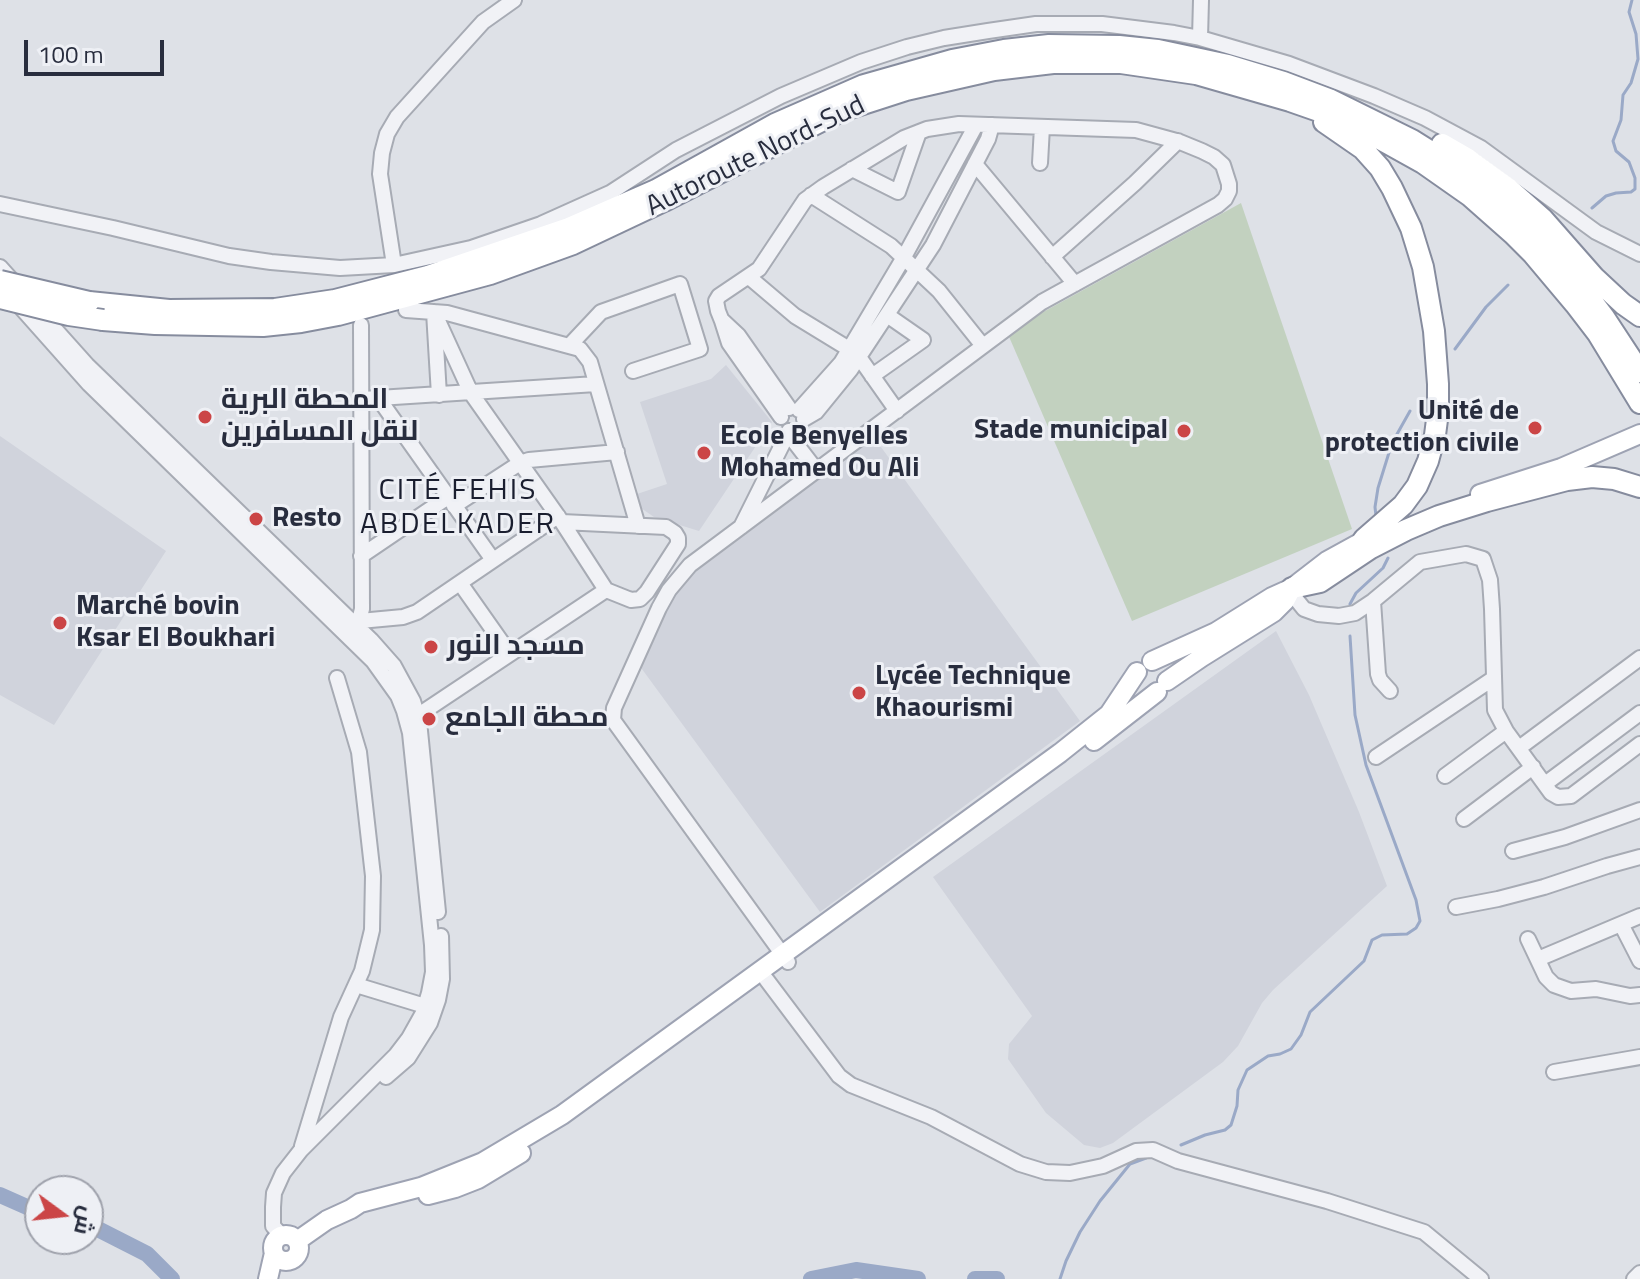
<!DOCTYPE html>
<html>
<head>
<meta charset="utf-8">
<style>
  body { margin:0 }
  #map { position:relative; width:1640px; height:1279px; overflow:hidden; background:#dee1e7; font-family:"Titillium Web",Cairo,sans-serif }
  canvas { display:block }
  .north { position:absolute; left:24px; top:1175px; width:80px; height:80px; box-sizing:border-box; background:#eef0f5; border:2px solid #9fa2ac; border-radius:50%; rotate:105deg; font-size:22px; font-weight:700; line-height:32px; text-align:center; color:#282d3e }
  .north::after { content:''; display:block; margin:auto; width:28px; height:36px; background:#cb4546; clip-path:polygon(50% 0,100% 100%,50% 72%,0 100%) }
  .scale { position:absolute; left:24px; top:40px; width:140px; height:36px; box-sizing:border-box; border:4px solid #282d3e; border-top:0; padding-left:10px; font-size:24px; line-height:28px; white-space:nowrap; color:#282d3e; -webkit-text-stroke:6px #eef0f5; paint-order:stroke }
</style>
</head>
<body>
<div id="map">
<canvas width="1640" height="1279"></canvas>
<div class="north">ش</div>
<div class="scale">100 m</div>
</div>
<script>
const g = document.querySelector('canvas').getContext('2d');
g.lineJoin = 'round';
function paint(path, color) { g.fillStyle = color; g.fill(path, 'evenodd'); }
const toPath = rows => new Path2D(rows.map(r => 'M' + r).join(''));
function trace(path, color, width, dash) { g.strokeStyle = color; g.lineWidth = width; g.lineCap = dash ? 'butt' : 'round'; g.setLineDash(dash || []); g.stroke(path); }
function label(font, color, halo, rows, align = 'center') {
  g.font = font + ' "Titillium Web",Cairo,sans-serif'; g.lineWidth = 6; g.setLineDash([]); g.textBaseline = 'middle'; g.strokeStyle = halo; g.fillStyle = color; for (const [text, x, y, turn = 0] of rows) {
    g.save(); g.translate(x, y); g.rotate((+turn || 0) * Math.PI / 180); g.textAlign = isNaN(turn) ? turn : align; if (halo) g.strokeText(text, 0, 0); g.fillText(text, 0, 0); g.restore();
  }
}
paint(toPath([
  [726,365,772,422,699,531,654,517,638,506,634,495,667,484,640,402,711,379],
  [0,436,166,551,54,725,0,695],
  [873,436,1080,721,820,912,639,665,679,577],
  [1276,631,1309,695,1359,812,1387,886,1273,990,1262,1003,1238,1046,1223,1062,1113,1143,1100,1148,1084,1145,1046,1113,1008,1059,1009,1044,1032,1016,933,877]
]), '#d0d3dc');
paint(toPath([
  [1241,203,1352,529,1132,621,1007,332]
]), '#c2d1bf');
trace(toPath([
  [1592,208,1606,196,1616,193,1631,192,1635,189,1635,178,1629,162,1616,151,1613,141,1621,120,1623,95,1631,83,1638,59,1636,34,1629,12,1632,0],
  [1455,349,1486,307,1508,285],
  [1376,516,1375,507,1378,488,1392,443,1410,411],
  [1350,604,1356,593,1383,568,1388,558],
  [1181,1145,1205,1135,1225,1130,1231,1125,1237,1106,1238,1090,1247,1070,1268,1056,1280,1054,1291,1049,1301,1035,1310,1012,1364,961,1372,940,1382,935,1407,934,1416,928,1420,921,1416,900,1366,765,1355,715,1350,636],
  [1060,1279,1066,1261,1080,1232,1100,1201,1130,1164,1146,1158]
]), '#9aa9c7', 3);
trace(toPath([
  [0,1195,27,1207,40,1211],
  [88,1224,147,1254,172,1279],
  [811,1279,856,1270,918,1279],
  [975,1279,997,1279]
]), '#9aa9c7', 16);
const minor = toPath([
  [1200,38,1201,0],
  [1040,163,1042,127],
  [975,164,1075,284],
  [852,169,898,192,919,132],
  [811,195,891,246,939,291,983,346],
  [0,204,113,228,229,256,271,262,340,268,394,265,471,248,541,224,610,193,676,150,781,96,861,62,907,47,944,38,988,31,1036,24,1102,24,1174,33,1200,38,1289,64,1374,96,1425,118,1481,148,1596,232,1640,254],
  [1052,257,1135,183,1178,141],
  [394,265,380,174,382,153,387,134,397,117,483,22,514,0],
  [0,267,17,286],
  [749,277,795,316,849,349,859,357,897,411],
  [17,303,89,384,373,661,398,696,404,711,410,733,432,945,433,972,429,993,423,1013,409,1038,396,1055,301,1150,283,1173,274,1193,273,1207,273,1226,282,1236],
  [36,308,87,365,371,640,394,666,413,701,419,721,438,912],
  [406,310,447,313,580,349,590,362,638,526],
  [723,321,738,335,789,408],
  [570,345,601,312,680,284,700,349,633,371],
  [872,376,923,340,887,315],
  [439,395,434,312,471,393,562,522,606,590],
  [363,399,596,384],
  [379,399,493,560],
  [799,410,841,363,904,257,976,125],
  [781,417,729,343,722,321,718,311,716,301,719,296,759,269,805,200,823,187,904,138,927,129,959,124,1136,130,1180,142,1202,151,1214,157,1223,165,1229,184,1229,191,1225,199,1218,205,1042,302,690,565,669,590,659,608,614,708,613,720,788,962],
  [804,419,816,412,851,369,933,245,988,139,992,125],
  [789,431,793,440,817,471],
  [454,506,520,463,529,460,617,452],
  [741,527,789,431],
  [361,556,448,497],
  [460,583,510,654],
  [1292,588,1296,599,1304,609,1318,614,1339,616,1355,613,1373,601,1420,562,1466,554,1483,559,1490,580,1492,609,1495,710,1506,731,1551,793,1558,797,1571,796,1640,744],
  [1373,601,1378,674,1380,680,1390,691],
  [360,621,403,617,417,612,558,516],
  [356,632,362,609,361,325],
  [411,720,606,590,631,600,640,599,647,592,678,544,678,538,675,533,666,527,562,522],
  [1519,748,1640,658],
  [1376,757,1494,678],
  [1445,776,1506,731],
  [1545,784,1640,713],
  [1464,819,1533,767],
  [1513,851,1565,837,1640,810],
  [1456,907,1498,899,1544,887,1607,866,1640,857],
  [1621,924,1640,961],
  [1528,939,1546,977,1554,985,1571,991,1596,989,1630,996,1640,995],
  [1538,959,1640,916],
  [766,979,839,1076,851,1085,931,1117,1020,1164,1046,1172,1070,1173,1103,1166,1136,1151,1153,1150,1178,1161,1327,1201,1424,1232,1481,1279],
  [356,985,425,1006],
  [1554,1072,1640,1057],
  [386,1077,408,1058,430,1023,438,1000,442,979,441,936],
  [302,1146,341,1017,362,971,372,930,373,876,359,752,337,678],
  [1634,1279,1640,1273]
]);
const major = toPath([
  [1480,494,1561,468,1640,434],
  [1152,661,1216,632,1272,597,1292,588,1327,561,1378,533],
  [1167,681,1202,657,1274,612,1285,601,1292,588],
  [1094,741,1157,692],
  [428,1195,455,1188,478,1179,521,1153],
  '273 1248a13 13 0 1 1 26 0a13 13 0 1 1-26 0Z',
  [297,1241,327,1220,351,1209,360,1203,421,1187,483,1162,562,1115,1060,753,1109,714,1137,672],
  [268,1279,274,1253]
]);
const highway = toPath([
  [1324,122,1363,149,1380,168,1392,188,1411,228,1423,267,1434,331,1438,384,1438,412,1435,435,1428,461,1417,486,1403,505,1364,539],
  [1442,144,1468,159,1508,188,1543,219,1594,277,1623,304,1640,316],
  [89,302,169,310,275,309,335,300,428,276,569,228,656,190,775,124,864,85,952,60,1004,50,1049,45,1119,46,1158,50,1228,65,1284,82,1329,99,1412,140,1463,172,1513,213,1536,236,1579,284,1604,317,1640,372],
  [103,320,155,324,263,326,301,322,338,315,490,274,573,244,664,201,841,111,906,90,994,70,1053,63,1121,63,1196,74,1290,101,1333,116,1360,128,1423,163,1470,196,1513,234,1533,254,1575,304,1598,334,1640,403],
  [1292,588,1320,582,1371,548,1406,530,1439,516,1487,501,1567,480,1592,477,1614,479,1640,487]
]);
trace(minor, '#a7abb4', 18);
trace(major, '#9ea3b3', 22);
trace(highway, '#868c9e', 24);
trace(minor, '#f1f2f6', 14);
trace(major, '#fff', 18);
trace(highway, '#fff', 20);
const highwayBridge = toPath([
  [0,281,89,302],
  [0,298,69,315,103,320]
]);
trace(highwayBridge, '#868c9e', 24, []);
trace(highwayBridge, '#fff', 20);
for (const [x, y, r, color] of [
  [205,417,8,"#cb4546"],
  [1535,428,8,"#cb4546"],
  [1184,431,8,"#cb4546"],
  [704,453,8,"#cb4546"],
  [256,519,8,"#cb4546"],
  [60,623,8,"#cb4546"],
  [431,647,8,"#cb4546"],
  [859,693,8,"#cb4546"],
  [429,719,8,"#cb4546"]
]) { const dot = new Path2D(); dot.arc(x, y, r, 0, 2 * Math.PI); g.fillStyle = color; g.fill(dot); trace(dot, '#eef0f5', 3); }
label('28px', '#282d3e', '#eef0f5', [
  ["Autoroute Nord-Sud",756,157,-26]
]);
label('bold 28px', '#282d3e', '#eef0f5', [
  ["المحطة البرية",221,401],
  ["لنقل المسافرين",221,433],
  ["Unité de",1519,412,"right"],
  ["protection civile",1519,444,"right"],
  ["Stade municipal",1168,431,"right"],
  ["Ecole Benyelles",720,437],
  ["Mohamed Ou Ali",720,469],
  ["Resto",272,519],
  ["Marché bovin",76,607],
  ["Ksar El Boukhari",76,639],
  ["مسجد النور",447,647],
  ["Lycée Technique",875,677],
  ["Khaourismi",875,709],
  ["محطة الجامع",445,719]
], 'left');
g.letterSpacing = '2px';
label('30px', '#1a1e2f', '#eef0f5', [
  ["CITÉ FEHIS",458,492],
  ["ABDELKADER",458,526]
]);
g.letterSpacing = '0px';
</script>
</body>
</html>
